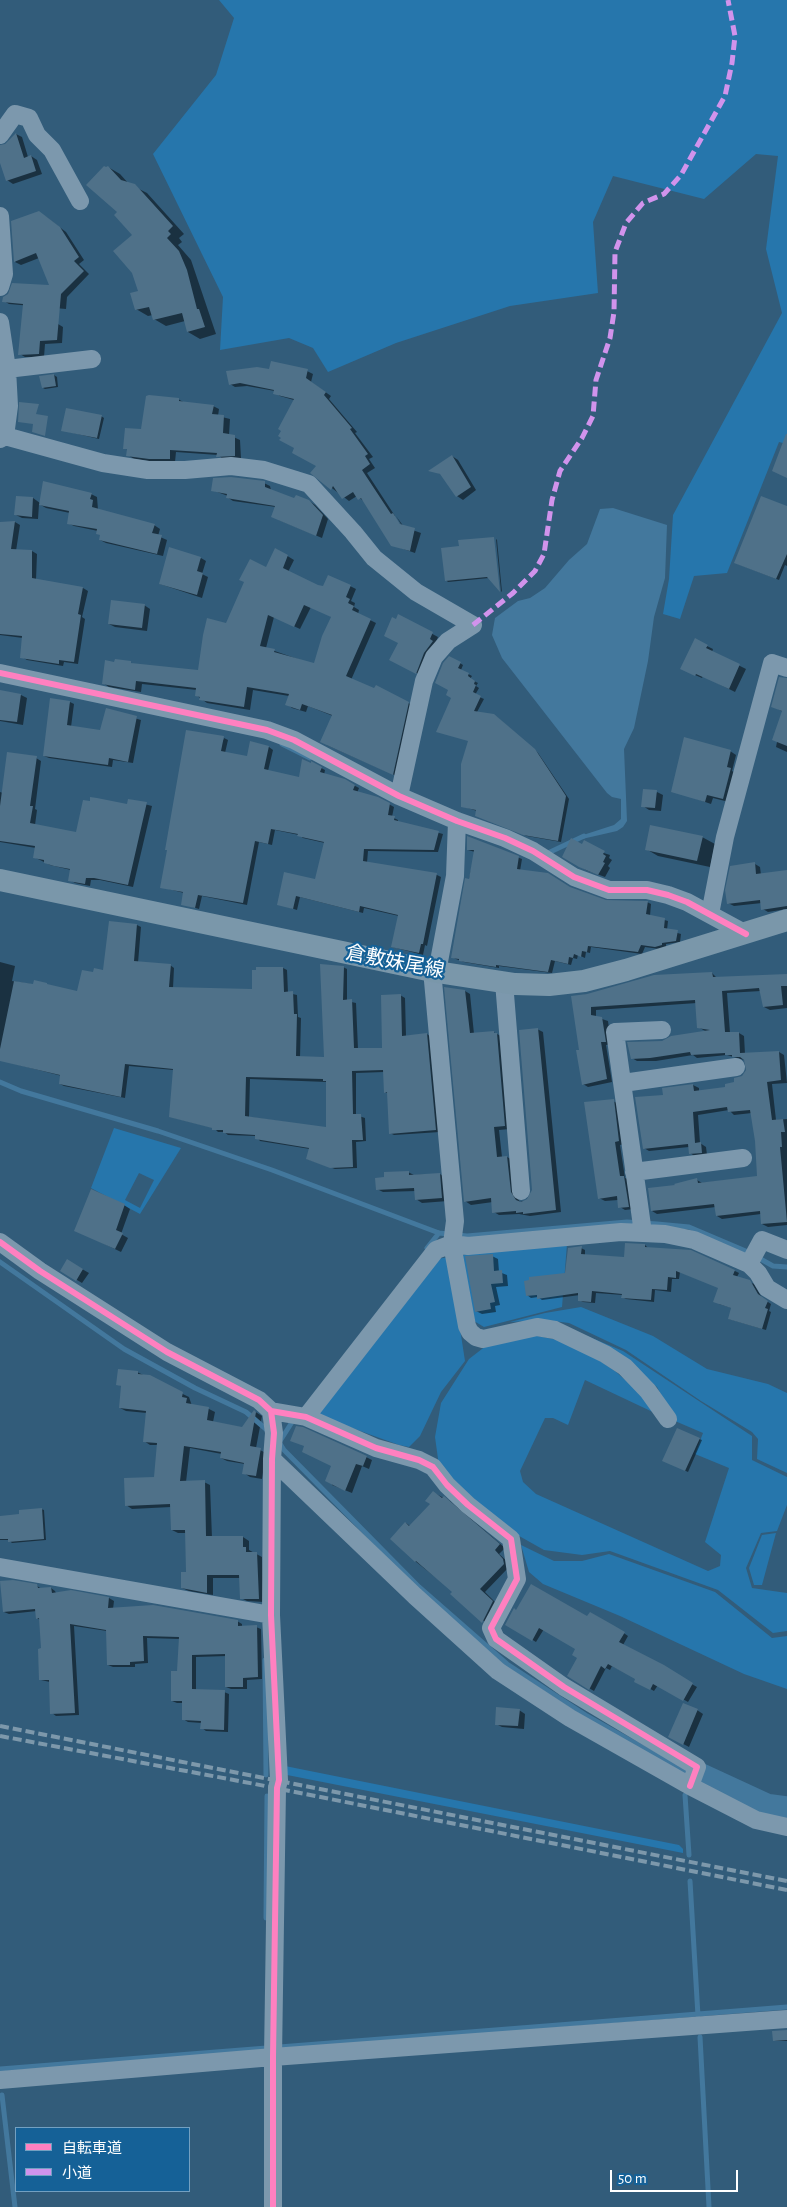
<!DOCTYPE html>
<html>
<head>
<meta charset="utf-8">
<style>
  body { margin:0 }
  #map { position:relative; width:787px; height:2207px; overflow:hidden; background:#325c7a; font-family:"Alegreya Sans","Noto Sans JP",sans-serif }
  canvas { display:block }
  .legend { position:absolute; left:15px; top:2127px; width:175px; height:65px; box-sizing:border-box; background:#156197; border:1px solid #73a0c1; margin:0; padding:6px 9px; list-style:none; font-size:15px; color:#fff }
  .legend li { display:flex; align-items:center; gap:10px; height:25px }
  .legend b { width:25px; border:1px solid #73a0c1 }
  .scale { position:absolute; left:610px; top:2170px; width:128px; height:22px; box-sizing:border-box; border:2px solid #fff; border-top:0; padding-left:6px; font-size:15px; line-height:18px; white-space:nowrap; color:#fff; -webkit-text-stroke:4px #156197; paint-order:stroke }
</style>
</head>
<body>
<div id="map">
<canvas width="787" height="2207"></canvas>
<ul class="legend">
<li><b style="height:6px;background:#ff80c0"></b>自転車道</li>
<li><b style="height:6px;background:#d193ec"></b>小道</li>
</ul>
<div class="scale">50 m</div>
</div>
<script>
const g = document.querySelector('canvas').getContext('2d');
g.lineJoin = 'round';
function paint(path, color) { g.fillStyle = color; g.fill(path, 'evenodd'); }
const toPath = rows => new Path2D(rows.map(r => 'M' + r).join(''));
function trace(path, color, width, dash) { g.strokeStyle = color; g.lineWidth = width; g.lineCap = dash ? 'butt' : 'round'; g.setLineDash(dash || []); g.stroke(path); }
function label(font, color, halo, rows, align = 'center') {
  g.font = font + ' "Alegreya Sans","Noto Sans JP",sans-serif'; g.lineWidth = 4.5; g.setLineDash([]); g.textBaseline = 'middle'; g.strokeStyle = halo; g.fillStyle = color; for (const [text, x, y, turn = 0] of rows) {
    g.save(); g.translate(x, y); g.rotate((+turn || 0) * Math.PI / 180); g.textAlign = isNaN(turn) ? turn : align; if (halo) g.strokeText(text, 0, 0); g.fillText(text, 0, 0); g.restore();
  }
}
paint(toPath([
  [219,0,787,0,787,444,779,442,727,573,694,576,680,619,663,614,669,579,673,515,782,313,766,249,778,156,756,154,704,199,613,176,593,222,598,293,510,306,396,343,328,372,313,348,289,338,220,350,223,297,153,154,216,75,234,18],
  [114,1128,181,1148,140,1214,91,1188],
  [139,1173,154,1180,140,1208,125,1200],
  [567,1244,562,1307,484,1327,474,1321,462,1256,466,1254],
  [449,1257,465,1361,441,1392,420,1436,409,1447,399,1445,316,1415,437,1259],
  [581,1307,653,1336,707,1369,768,1384,787,1393,787,1473,757,1459,758,1439,752,1432,701,1401,626,1350,569,1323,546,1320,510,1322,545,1313],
  [563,1326,623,1351,752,1436,752,1460,787,1477,787,1505,777,1531,761,1533,746,1568,752,1588,787,1593,787,1631,773,1633,718,1590,610,1551,582,1555,544,1550,505,1528,439,1466,435,1437,441,1403,469,1359,491,1342,527,1334,558,1340,587,1352,615,1371,639,1392,657,1414,585,1380,568,1425,553,1418,545,1418,520,1471,523,1482,536,1494,708,1571,720,1566,721,1555,705,1542,729,1468,695,1454,703,1433,675,1421,657,1387,606,1347],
  [776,1533,762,1585,754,1585,749,1568,762,1535],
  [521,1545,554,1561,582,1561,609,1554,715,1592,772,1638,787,1636,787,1689,744,1674,620,1616,543,1584,529,1572],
  [285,1766,679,1845,683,1849,683,1853,282,1774]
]), '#2676ac');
paint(toPath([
  [613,508,667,525,665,578,654,617,648,661,634,728,624,749,627,821,623,827,617,831,582,839,580,836,614,825,621,819,621,799,612,797,607,793,502,658,492,635,495,618,518,601,530,598,545,588,569,560,587,544,600,509]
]), '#43789d');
paint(toPath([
  [16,134,22,137,28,157,31,156,37,160,42,174,13,184,7,180,0,159,0,145,5,146],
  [108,167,120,174,129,184,147,193,184,234,179,238,182,242,178,245,191,260,216,334,200,339,188,332,185,321,166,326,154,319,153,315,148,316,136,309,140,292,134,235,119,212],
  [45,216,66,232,84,260,79,264,89,274,67,297,66,309,9,304,4,301,51,287,39,258,21,265,15,262],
  [58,324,63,327,62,343,45,344,44,357,25,357,20,354],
  [270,371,307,371,313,374,311,382,331,396,329,399,357,432,355,433,373,457,369,459,375,468,367,473,395,516,393,516,404,529,396,516,404,527,421,533,415,553,392,545,365,502,357,496,349,501,312,473,317,466,296,448,294,400,280,396,275,393,275,391,247,386,235,387,230,384],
  [54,375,57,377,58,387,45,389,43,388],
  [178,399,185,403,213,406,219,409,218,416,230,419,229,435,240,440,241,458,223,459,218,455,176,452,175,462,156,462,134,459,128,455,128,450,125,448],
  [101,416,104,418,99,439,65,431],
  [452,456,458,460,476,490,463,500,457,496,443,475,431,470],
  [264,483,270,486,271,490,295,500,309,501,315,505,328,519,322,538,279,520,276,507,233,501,227,497,228,496,212,490],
  [91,494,97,497,98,510,154,525,160,529,158,536,167,540,163,556,106,543,100,540,101,536,98,531,74,526,68,523,70,513,46,508,39,504,38,519,22,518,16,515,33,498,40,503],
  [787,507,787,566,785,565,779,580,738,564],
  [15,522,20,525,16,551,32,551,37,554,36,580,83,588,88,591,82,617,85,619,78,664,64,662,63,666,27,660,22,657,23,638,0,635,0,523],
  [496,539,497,540,502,592,501,591],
  [276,549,294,560,288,572,317,586,350,586,356,589,351,601,355,603,354,607,359,610,358,614,376,623,351,680,374,690,376,686,414,706,399,777,327,745,333,716,308,706,306,712,292,708,287,704,289,696,253,690,250,710,207,703,196,695,197,690,142,684,141,692,109,687,103,683,130,662,134,665,199,671,227,625,267,568],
  [311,607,332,617,315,665,266,648,274,617,300,629],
  [442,549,489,578,448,582,446,580],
  [201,558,206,561,202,574,208,577,202,598,160,584],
  [144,605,150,609,147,631,115,627,109,624],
  [399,616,438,637,422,676,391,659,399,643],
  [707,646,713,649,712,652,746,669,735,692,703,676,702,678,688,672],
  [450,657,463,665,461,670,472,676,470,679,478,683,476,686,479,688,475,695,484,699,477,712,497,717,538,753,569,799,561,842,527,836,480,817,477,811,462,806,469,741,449,690],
  [787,682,787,752,776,747,783,712,773,706],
  [0,692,21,695,27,698,23,725,0,721],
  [70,702,74,704,71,727,101,731,107,710,141,720,133,763,113,760,112,767,49,758,44,756],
  [224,738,228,740,225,753,248,758,251,742,269,747,273,750,268,771,300,778,312,763,325,770,324,775,344,780,359,788,357,793,378,798,394,807,392,817,398,820,398,822,443,834,438,852,368,851,367,863,437,875,441,877,427,946,425,945,423,955,393,947,399,916,364,908,363,913,300,897,297,910,278,904,316,880,325,843,303,838,299,835,275,830,272,845,259,842,247,905,202,896,199,909,182,904,184,893,161,887],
  [730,751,736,755,732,771,736,773,729,802,713,798,711,804,673,791],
  [36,758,41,761,35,809,37,810,35,825,77,833,128,806,129,800,152,806,133,887,100,880,91,880,90,886,75,883,70,880,71,870,50,865,34,857,36,848,0,842,0,792,3,793],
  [657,792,663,795,661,811,649,810,643,806],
  [702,837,715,844,710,867,658,856,646,849],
  [468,838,522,859,520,871,605,901,647,902,651,904,650,916,668,921,667,930,681,934,680,942,666,944,666,947,659,949,645,947,642,954,591,947,590,953,586,952,585,958,578,955,577,959,573,958,571,965,555,961,552,973,499,966,499,968,464,962,456,959,452,957,475,852,468,850],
  [582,846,610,855,609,858,612,860,608,866,610,868,605,877,586,870,563,856],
  [755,864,760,867,761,875,787,872,787,909,768,912,763,909,762,903,734,906,728,903],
  [110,922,137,925,141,927,138,963,170,965,174,968,173,988,253,990,283,968,287,970,288,993,297,995,298,1017,301,1018,300,1058,325,1058,343,967,347,969,347,1001,356,1003,358,1049,383,1049,400,995,405,998,406,1036,427,1034,431,1037,440,1132,394,1135,390,1133,389,1094,385,1092,384,1072,356,1073,356,1115,365,1118,366,1141,356,1142,357,1168,335,1169,307,1159,310,1149,260,1141,256,1136,228,1135,224,1132,218,1132,214,1128,175,1118,174,1070,129,1066,125,1098,64,1086,60,1084,62,1076,0,1060,0,962,15,966,12,981,78,992,94,974,104,971],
  [250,1079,327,1082,327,1128,249,1117],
  [712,973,717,978,787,975,787,1008,770,1010,764,1007,761,991,727,993,730,1033,739,1033,744,1036,745,1054,779,1052,784,1055,787,1083,772,1084,776,1120,787,1119,787,1225,768,1227,762,1224,761,1214,722,1219,717,1216,716,1207,657,1214,652,1211,676,1186,697,1180,702,1183,758,1177,756,1141,752,1113,734,1115,729,1110,698,1115,700,1143,706,1147,707,1155,696,1157,690,1153,689,1147,649,1151,644,1148,665,1096,693,1085,699,1088,699,1092,727,1088,744,1076,748,1065,744,1060,727,1055,697,1058,693,1055,656,1061,637,1061,632,1058,663,1042,707,1032,698,1027,697,1003,596,1010,596,1017,608,1021,611,1044,606,1045,612,1082,588,1087,583,1084,581,1051,572,997],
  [465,991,470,994,474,1034,493,1032,503,1037,510,1129,499,1130,502,1157,507,1157,513,1160,516,1196,520,1202,528,1200,533,1190,537,1029,543,1032,561,1212,530,1216,519,1214,499,1215,494,1212,493,1202,471,1205,465,1201],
  [613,1101,619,1104,624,1144,620,1145,625,1178,630,1180,634,1209,625,1210,620,1207,618,1200,605,1201,599,1198],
  [408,1172,414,1175,440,1174,446,1178,448,1201,422,1203,416,1199,416,1191,383,1192,377,1189],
  [124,1205,130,1209,121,1234,128,1238,121,1252,82,1233],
  [645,1245,649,1249,735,1271,739,1273,737,1277,754,1284,762,1298,771,1304,769,1311,771,1312,766,1330,729,1319,732,1308,719,1304,720,1288,680,1272,679,1279,672,1279,671,1292,655,1290,654,1302,626,1299,622,1297,623,1295,596,1293,595,1303,583,1302,579,1300,580,1295,542,1300,538,1297,531,1298,527,1295,566,1274,581,1248,585,1250,585,1255,625,1259],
  [492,1256,498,1259,499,1272,507,1275,508,1286,496,1287,500,1305,495,1306,496,1312,482,1314,476,1311],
  [68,1261,89,1273,82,1283,62,1271],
  [137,1372,189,1397,192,1406,209,1409,215,1412,213,1422,243,1428,254,1411,262,1416,256,1448,266,1453,262,1479,250,1477,244,1473,245,1464,227,1461,221,1458,222,1454,190,1448,186,1482,204,1482,210,1485,212,1538,243,1537,249,1541,249,1550,262,1557,264,1602,247,1601,241,1598,240,1578,213,1578,213,1595,189,1591,182,1588,187,1573,187,1533,178,1533,172,1530,171,1507,132,1509,126,1505,155,1478,158,1445,150,1445,144,1441,147,1413,126,1411,120,1408,122,1387,118,1384],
  [699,1439,702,1440,688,1472,667,1462],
  [366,1457,372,1460,369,1469,362,1466,352,1493,332,1485,333,1466],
  [434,1493,450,1501,505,1548,499,1554,509,1563,509,1567,485,1592,498,1605,488,1625,454,1592,415,1561,406,1523,410,1526,431,1504],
  [41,1509,44,1510,46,1540,12,1543,9,1540,0,1540,0,1517,20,1515],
  [37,1586,42,1589,51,1588,55,1591,56,1593,71,1592,109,1598,114,1601,113,1609,237,1621,242,1624,242,1627,256,1627,261,1629,262,1679,247,1680,247,1689,231,1689,226,1687,227,1656,196,1657,196,1690,224,1692,229,1694,228,1732,206,1731,202,1728,202,1723,188,1722,183,1719,183,1703,177,1703,172,1701,178,1672,180,1639,147,1638,148,1663,135,1664,135,1667,113,1667,108,1665,107,1631,74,1626,79,1715,56,1716,52,1713,50,1682,41,1680,43,1650,40,1620,37,1618,37,1611,9,1614,4,1612],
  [588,1618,618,1629,628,1636,623,1645,697,1687,688,1702,658,1685,654,1691,636,1681,637,1679,612,1666,610,1670,606,1668,594,1691,568,1676,579,1658,577,1649,544,1629,536,1642,506,1624],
  [519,1710,525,1714,524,1729,502,1727,496,1724],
  [697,1710,703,1714,689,1747,670,1737],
  [787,2031,787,2041,774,2041]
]), '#0007');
trace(toPath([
  [282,744,310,758],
  [548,853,584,836],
  [0,1082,21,1091,158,1131,272,1170,439,1233,467,1236,627,1222,657,1224,689,1227,748,1252,773,1266,787,1267],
  [427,1248,439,1233],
  [0,1262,124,1349,195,1388,246,1412,267,1430],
  [280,1441,294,1419],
  [279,1442,284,1450,419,1587,507,1664,587,1716,691,1775],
  [265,1660,266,1775],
  [685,1795,689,1855],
  [690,1881,698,2016],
  [266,1918,267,1796],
  [700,2037,709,2207],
  [0,2069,787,2007],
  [2,2095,15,2207]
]), '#43789d', 5);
trace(toPath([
  [701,1779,766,1809,787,1812]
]), '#43789d', 31);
paint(toPath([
  [16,133,24,158,31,155,36,171,6,181,0,163,0,145,5,144],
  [104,166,106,167,108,166,121,180,135,184,173,226,168,231,171,234,167,238,179,251,187,270,197,309,199,309,205,327,187,332,182,313,153,320,149,307,135,310,130,293,138,291,132,273,113,251,132,235,114,215,117,212,86,185],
  [39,211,60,227,79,257,74,261,84,271,61,294,57,340,40,341,39,354,18,355,23,304,2,302,3,297,8,294,12,283,49,285,36,253,14,262,11,221],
  [271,361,308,369,306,378,326,392,324,395,352,428,350,429,368,454,365,456,370,464,362,470,391,514,393,513,400,524,415,528,410,551,391,546,361,498,358,500,353,492,342,499,333,486,331,490,310,473,316,466,292,453,294,448,279,440,281,438,278,436,281,431,278,429,294,399,273,394,274,390,240,383,229,385,226,371,257,367,269,369],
  [54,374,56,386,42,388,39,376],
  [149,395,179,398,179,401,214,405,212,414,224,415,223,433,235,435,235,456,216,457,217,453,170,450,170,459,149,459,126,456,127,449,123,449,125,428,141,429,146,396],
  [19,402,39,404,36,414,48,416,45,436,32,432,33,424,18,422],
  [66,408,102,415,97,438,61,431],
  [786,434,787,434,787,478,772,471],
  [452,455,471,487,456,497,440,474,428,471],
  [231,477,265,481,265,487,294,498,296,495,309,500,323,515,316,536,271,517,275,506,226,498,227,494,211,491,213,478],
  [43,481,92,493,90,499,93,500,92,507,155,524,152,533,162,535,157,554,99,540,100,535,96,534,97,529,67,524,69,511,39,505],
  [16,496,33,497,32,517,14,515],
  [761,496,787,506,787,554,776,579,734,563],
  [15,521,11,549,32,550,32,578,83,587,78,614,81,615,74,662,59,660,59,664,20,658,22,636,0,634,0,522],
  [494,537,500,592,487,577,445,581,441,548,459,546,458,540],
  [169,547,201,557,197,571,203,573,197,595,159,584],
  [275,548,288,555,283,568,318,585,323,586,328,575,351,585,346,597,350,599,348,603,354,606,352,610,371,619,346,676,374,688,376,685,409,702,393,775,320,742,332,715,302,704,300,710,285,705,289,694,247,687,244,707,199,700,200,697,195,696,196,688,136,681,135,690,102,684,105,660,114,662,115,659,131,661,131,663,198,670,203,635,207,618,226,623,244,582,239,580,250,559,266,567],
  [304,605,331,617,322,636,314,663,274,652,275,649,260,646,268,615,294,627],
  [111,600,145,604,142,628,108,624],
  [398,614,433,632,430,639,433,641,424,653,416,674,389,660,398,643,384,636,392,617,396,619],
  [695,638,708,645,706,648,740,664,729,689,696,674,695,676,680,669],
  [449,656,461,662,458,668,469,673,468,676,475,681,474,684,476,685,473,692,481,696,474,711,494,714,535,749,566,796,558,841,523,835,475,816,476,810,461,807,461,764,468,741,436,732,451,698,446,695,448,690,435,683,443,663],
  [779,677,787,678,787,746,772,740,782,711,771,707],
  [0,690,21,694,17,722,0,720],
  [50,698,70,701,67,725,100,730,106,708,137,716,128,762,109,758,108,765,43,756],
  [186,730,224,736,221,751,247,756,250,741,269,746,264,769,299,777,302,759,311,763,311,761,322,767,320,772,345,779,355,785,353,790,378,797,390,803,388,815,395,816,394,820,439,831,434,850,364,849,363,861,437,873,423,944,421,944,419,953,391,947,398,915,360,906,359,912,296,896,293,909,277,905,284,872,315,879,324,842,297,836,298,834,271,829,268,844,255,841,243,903,198,895,195,908,181,905,183,892,160,888,167,850,165,850],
  [684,737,731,750,727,767,731,768,723,799,707,795,705,802,671,792],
  [7,752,37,756,30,806,33,806,30,823,76,832,83,800,90,801,90,797,97,798,127,804,128,799,147,802,128,885,94,878,86,878,85,884,68,881,70,869,54,866,44,863,44,860,33,858,35,846,0,841,0,806],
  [643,789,657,790,655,808,641,807],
  [650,825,703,836,697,861,645,850],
  [467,836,519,856,517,869,548,873,570,887,606,900,648,901,646,914,665,918,664,928,678,930,676,941,662,943,662,945,655,947,641,945,638,952,588,946,587,952,582,951,581,957,574,954,573,958,569,957,568,964,551,960,548,972,496,965,496,967,459,961,459,959,451,958,465,878,469,879,474,850,467,850],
  [571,838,582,844,584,840,605,851,603,854,606,856,603,862,605,863,598,875,579,867,562,857],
  [755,862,756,874,787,870,787,906,761,910,760,900,727,904,725,890,730,866],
  [109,921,137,924,134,961,171,964,169,987,252,989,252,970,256,970,256,967,283,967,284,992,293,991,294,1014,297,1014,296,1056,324,1057,320,964,344,966,343,1000,352,999,354,1048,382,1048,381,995,401,994,402,1036,427,1033,436,1130,389,1134,387,1092,384,1093,383,1070,352,1071,353,1114,361,1114,363,1140,352,1140,353,1167,330,1168,306,1159,309,1148,255,1139,255,1135,223,1133,223,1130,212,1130,212,1128,169,1117,173,1069,125,1064,121,1097,59,1084,60,1075,0,1061,0,1049,14,981,33,984,34,980,47,983,47,984,77,991,82,970,93,972,94,968,103,970],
  [246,1077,323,1079,323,1081,326,1081,326,1127,245,1116],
  [712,972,713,977,787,974,787,986,781,986,783,1005,763,1007,759,988,722,991,725,1032,739,1032,740,1053,779,1051,781,1080,767,1082,772,1120,783,1119,785,1132,781,1132,782,1147,780,1147,787,1222,761,1224,760,1211,716,1216,714,1204,651,1211,648,1188,675,1185,674,1184,697,1178,698,1183,757,1176,755,1141,750,1110,728,1112,727,1107,693,1112,695,1143,701,1142,702,1153,689,1154,688,1144,643,1149,635,1097,663,1095,662,1088,693,1084,694,1091,725,1087,725,1084,734,1082,734,1078,742,1076,746,1070,744,1060,740,1057,732,1057,732,1055,725,1055,725,1053,691,1055,690,1052,650,1058,631,1059,627,1042,662,1041,671,1036,710,1030,697,1028,695,1000,591,1007,591,1015,602,1017,606,1042,601,1042,607,1079,582,1085,576,1050,579,1050,571,996,587,994,654,975],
  [444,987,465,990,470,1033,494,1031,494,1033,497,1033,505,1126,494,1127,497,1157,507,1156,511,1192,516,1200,521,1202,527,1199,532,1190,519,1030,538,1028,556,1210,523,1214,523,1212,516,1213,516,1211,492,1213,491,1198,464,1202],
  [614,1099,619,1141,615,1142,620,1176,624,1176,629,1207,618,1208,617,1196,598,1199,584,1102],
  [409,1171,409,1175,440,1173,442,1198,415,1200,414,1188,376,1190,375,1178,384,1177,384,1172],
  [91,1189,125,1204,116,1230,123,1233,115,1249,74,1231],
  [625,1243,645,1244,645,1247,691,1250,735,1270,733,1275,750,1280,758,1294,768,1301,765,1308,768,1309,762,1329,728,1319,731,1308,713,1302,718,1288,676,1271,676,1278,668,1277,667,1290,652,1289,651,1300,621,1298,622,1294,592,1291,591,1302,578,1301,578,1293,537,1299,537,1295,526,1296,524,1281,529,1280,529,1277,565,1273,568,1248,582,1246,581,1254,624,1257],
  [493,1254,494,1271,502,1270,503,1283,491,1284,495,1302,490,1303,491,1309,475,1312,465,1256],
  [67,1259,83,1269,76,1281,60,1271],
  [118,1369,138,1371,138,1374,150,1375,183,1392,182,1397,187,1398,186,1403,209,1407,207,1420,242,1427,254,1410,256,1412,250,1446,261,1448,256,1476,242,1474,244,1463,220,1458,221,1452,184,1446,180,1481,205,1480,206,1536,243,1536,243,1547,246,1547,246,1552,257,1552,259,1599,240,1599,239,1575,207,1575,207,1593,181,1588,181,1572,186,1572,185,1530,171,1530,170,1504,125,1506,124,1478,154,1477,157,1443,143,1442,146,1411,119,1408,121,1386,116,1385],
  [296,1426,303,1427,367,1456,363,1466,356,1464,345,1491,325,1481,331,1466,302,1452,304,1446,290,1441],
  [677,1428,700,1438,685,1471,662,1461],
  [433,1491,442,1498,444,1496,500,1544,495,1550,503,1559,504,1564,480,1589,493,1601,482,1623,450,1594,452,1592,416,1561,415,1562,390,1539,405,1522,409,1526,430,1504,425,1501],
  [42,1508,44,1539,8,1542,8,1539,0,1539,0,1516,19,1514,19,1510],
  [13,1580,37,1584,38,1588,51,1587,52,1593,71,1590,109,1597,108,1608,153,1605,238,1620,238,1626,257,1625,258,1677,243,1678,243,1687,225,1687,225,1654,192,1655,192,1689,225,1690,224,1730,200,1729,201,1721,182,1720,182,1701,171,1701,171,1671,177,1671,179,1637,143,1636,144,1661,130,1662,130,1665,107,1665,106,1630,70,1624,75,1713,50,1714,49,1680,39,1680,38,1649,41,1648,39,1618,36,1619,35,1609,3,1612,0,1581],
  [531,1584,587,1616,590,1612,613,1625,625,1632,619,1642,664,1665,693,1683,683,1701,653,1684,650,1690,634,1682,635,1679,608,1664,605,1669,601,1666,589,1690,567,1676,577,1658,572,1655,575,1649,539,1628,532,1641,505,1625,514,1608,516,1610],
  [683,1703,698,1709,683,1745,668,1737],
  [496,1707,520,1709,518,1726,495,1725],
  [787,2030,787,2040,773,2041,772,2031]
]), '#4f7189');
trace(toPath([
  [0,135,15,114,29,118,37,135,52,150,80,201],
  [0,216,4,274,0,287],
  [0,322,7,369,9,406,5,436,0,439],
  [7,369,92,359],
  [5,436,103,463,148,470,185,470,231,466,264,470,309,484,353,532,374,558,416,592,473,625,448,641,434,657,424,681,399,796],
  [0,673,267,730,294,740,399,796,457,821,505,838,533,851,574,877,609,890,647,890,668,895,687,902,746,934],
  [710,914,725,837,772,663,787,668],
  [432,970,455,1221,452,1244,467,1326,470,1332,476,1337,483,1339,537,1327,555,1330,605,1354,625,1367,648,1391,668,1419],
  [437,972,455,876,457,821],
  [504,982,521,1191],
  [623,1083,736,1067],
  [634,1172,743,1158],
  [643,1233,615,1032,662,1030],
  [0,1242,40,1271,167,1352,259,1400,271,1411,306,1417,376,1448,419,1460,433,1467,447,1485,468,1505,511,1539,517,1579,491,1628,496,1639,564,1687,697,1767,690,1786],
  [749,1264,762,1240,787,1250],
  [271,1411,274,1433,272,1459,271,1615,279,1780,277,1788,273,2057,273,2207],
  [306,1417,436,1250,452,1244,468,1246,621,1232,665,1234,694,1240,749,1264,758,1273,767,1288,787,1300],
  [272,1459,415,1596,498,1671,570,1718,690,1786,756,1820,787,1827],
  [0,1567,271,1615],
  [0,2080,273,2057,787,2019]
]), '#7c98ad', 18);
trace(toPath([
  [0,880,437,972,515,984,549,985,584,981,626,970,787,920]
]), '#7a97aa', 22);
trace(toPath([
  [0,1726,787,1881],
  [0,1736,255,1784,787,1890]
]), '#7d98ab', 4, [9, 4]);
trace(toPath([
  [473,625,513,593,535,571,544,554,552,500,560,471,582,438,593,416,596,380,610,338,614,312,615,252,626,223,643,203,664,194,681,175,725,96,732,63,735,36,728,0]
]), '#d193ec', 5, [10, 5]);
trace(toPath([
  [0,673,267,730,294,740,399,796,457,821,505,838,533,851,574,877,609,890,647,890,668,895,687,902,746,934],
  [0,1242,40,1271,167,1352,259,1400,271,1411,306,1417,376,1448,419,1460,433,1467,447,1485,468,1505,511,1539,517,1579,491,1628,496,1639,564,1687,697,1767,690,1786],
  [271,1411,274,1433,272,1459,271,1615,279,1780,277,1788,273,2057,273,2207]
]), '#ff80c0', 6);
label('20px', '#fff', '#156197', [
  ["倉敷妹尾線",395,962,11]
]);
</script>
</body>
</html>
